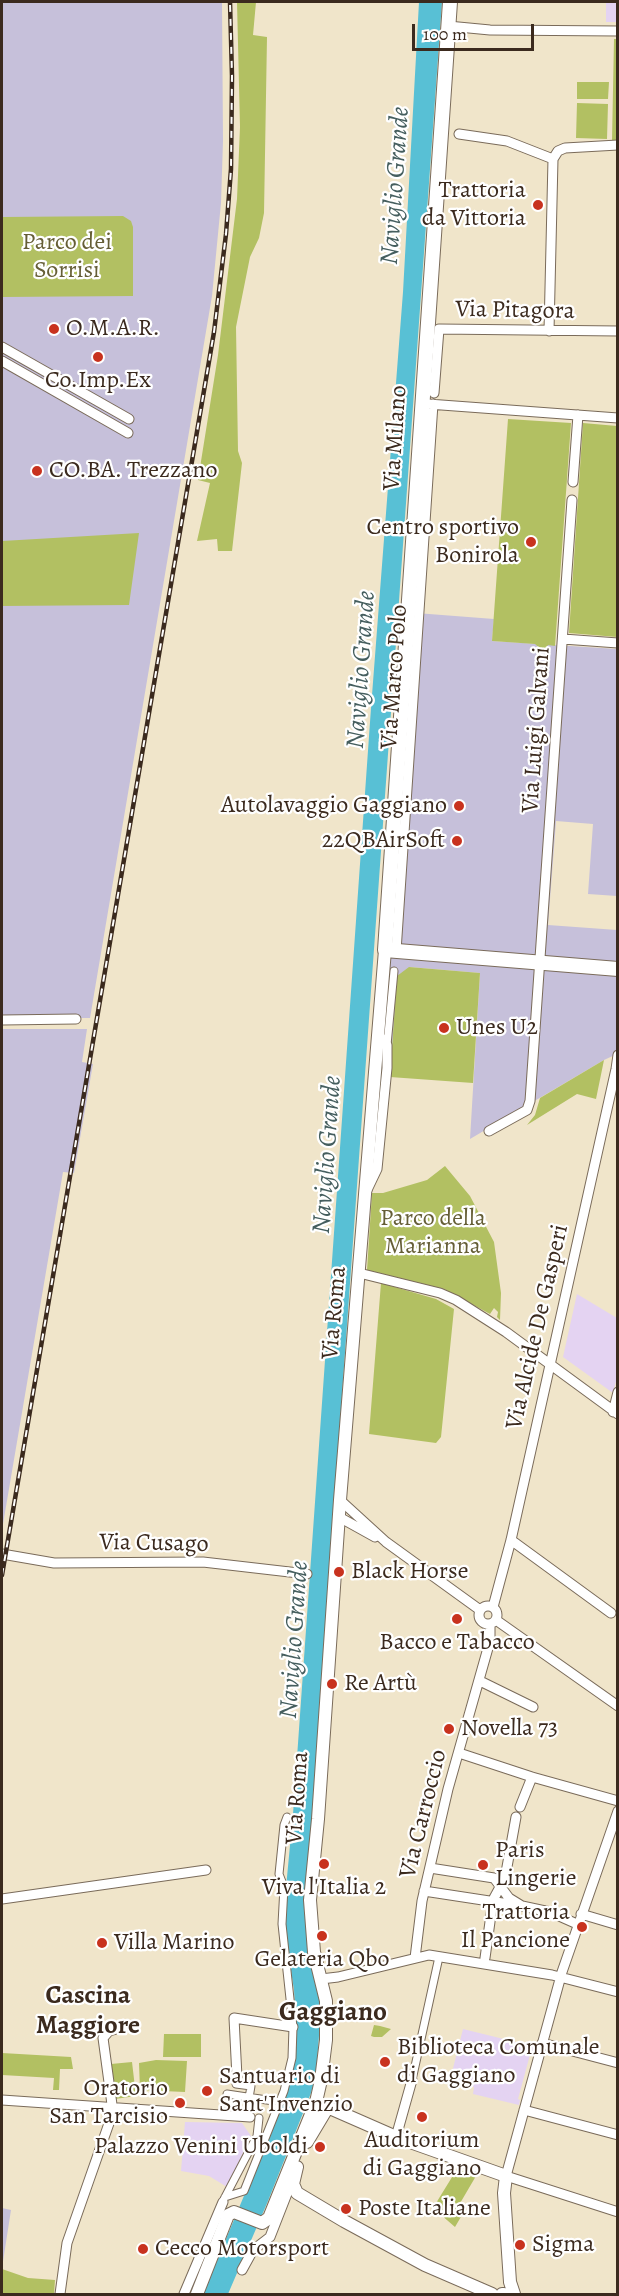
<!DOCTYPE html>
<html>
<head>
<meta charset="utf-8">
<style>
  body { margin:0 }
  #map { position:relative; width:619px; height:2296px; overflow:hidden; background:#f0e5ca; font-family:Alegreya,serif }
  canvas { display:block }
  .frame { position:absolute; inset:0; border:3px solid #3b2a1e; pointer-events:none }
  .scale { position:absolute; left:412px; top:24px; width:122px; height:27px; box-sizing:border-box; border:3px solid #3b2a1e; border-top:0; padding-left:8px; font-size:18px; line-height:21px; white-space:nowrap; color:#3b2a1e; -webkit-text-stroke:4px #fff; paint-order:stroke }
</style>
</head>
<body>
<div id="map">
<canvas width="619" height="2296"></canvas>
<div class="frame"></div>
<div class="scale">100 m</div>
</div>
<script>
const g = document.querySelector('canvas').getContext('2d');
g.lineJoin = 'round';
function paint(path, color) { g.fillStyle = color; g.fill(path, 'evenodd'); }
const toPath = rows => new Path2D(rows.map(r => 'M' + r).join(''));
function trace(path, color, width, dash) { g.strokeStyle = color; g.lineWidth = width; g.lineCap = dash ? 'butt' : 'round'; g.setLineDash(dash || []); g.stroke(path); }
function label(font, color, halo, rows, align = 'center') {
  g.font = font + ' Alegreya,serif'; g.lineWidth = 4.5; g.setLineDash([]); g.textBaseline = 'middle'; g.strokeStyle = halo; g.fillStyle = color; for (const [text, x, y, turn = 0] of rows) {
    g.save(); g.translate(x, y); g.rotate((+turn || 0) * Math.PI / 180); g.textAlign = isNaN(turn) ? turn : align; if (halo) g.strokeText(text, 0, 0); g.fillText(text, 0, 0); g.restore();
  }
}
paint(toPath([
  [606,2,617,2,617,22,606,22],
  [577,1294,617,1318,618,1374,613,1393,563,1357],
  [463,2029,536,2047,535,2052,531,2051,518,2099,520,2100,519,2105,473,2094,474,2087,458,2083,459,2079,453,2077,452,2081,450,2080],
  [185,2122,242,2123,251,2136,227,2187,209,2176,181,2171]
]), '#e4d3f2');
paint(toPath([
  [2,2,222,2,223,141,221,203,212,296,90,1018,2,1018],
  [403,612,494,619,492,641,617,649,617,896,588,894,593,824,556,821,548,925,617,930,617,1054,604,1060,470,1139,480,973,409,967,390,1077,371,1076],
  [2,1029,87,1029,82,1062,93,1064,74,1173,63,1172,3,1524],
  [2,2208,11,2210,2,2268]
]), '#c6c0da');
paint(toPath([
  [237,2,256,2,253,35,267,37,264,213,259,238,250,257,236,327,238,451,242,463,232,551,218,551,217,539,197,541,210,483,198,480,218,355,237,199,240,127],
  [614,39,617,39,617,140,612,141],
  [577,82,609,82,608,99,577,99],
  [577,103,608,104,607,139,576,138],
  [123,216,131,221,133,227,133,296,2,297,2,217],
  [508,419,571,423,555,646,548,645,544,652,535,644,492,641],
  [583,423,617,426,617,637,569,633],
  [139,533,129,605,2,606,2,541],
  [409,967,480,973,473,1083,390,1077,397,976],
  [604,1060,596,1099,577,1094,527,1125,535,1115,540,1098],
  [445,1166,470,1196,494,1242,501,1293,500,1320,497,1317,498,1312,494,1308,490,1314,444,1289,367,1270,372,1193,383,1193,427,1180],
  [381,1283,436,1299,454,1309,441,1437,436,1443,369,1434],
  [374,2025,380,2026,391,2029,382,2037,374,2037,371,2036],
  [164,2034,201,2034,201,2057,163,2057],
  [2,2053,71,2057,73,2069,60,2069,59,2090,53,2090,54,2078,2,2075],
  [156,2060,187,2061,185,2092,140,2090,139,2063],
  [132,2062,136,2096,115,2099,111,2064],
  [457,2169,476,2176,459,2205,465,2210,455,2227,433,2208],
  [2,2269,28,2278,55,2280,54,2294,2,2294]
]), '#b2c062');
paint(toPath([
  [419,2,442,2,337,1464,309,1952,321,2009,316,2076,311,2093,268,2201,228,2294,203,2294,246,2191,292,2069,297,2042,294,1990,283,1919,293,1814,371,708,403,292]
]), '#58c0d5');
const pedestrian = toPath([
  [387,1045,394,971],
  [237,2077,236,2084,251,2086,246,2116],
  [412,2080,439,1957],
  [227,2094,280,2102],
  [225,2197,244,2191,284,2091,292,2058,293,2027,282,1924,284,1887,279,1874,284,1825,287,1817],
  [224,2199,257,2136,259,2118]
]);
const minor = toPath([
  [448,26,490,30,618,31],
  [459,134,507,141,553,159],
  [549,331,553,159,558,151,565,148,618,145],
  [2,347,129,419],
  [2,361,128,433],
  [434,393,439,329,618,331],
  [428,404,618,418],
  [573,482,578,415],
  [563,639,618,643],
  [396,951,433,404],
  [2,1020,76,1019],
  [489,1131,527,1110,530,1101,572,500],
  [367,1190,377,1169,387,1068,387,1045,379,1035],
  [359,1273,440,1293,456,1300,506,1332,618,1414],
  [613,1412,618,1392],
  [340,1500,386,1542,480,1610],
  [339,1517,375,1537],
  [511,1540,611,1613],
  [2,1554,54,1563,203,1562,307,1574],
  '479 1615a9 9 0 1 1 18 0a9 9 0 1 1-18 0Z',
  [493,1607,511,1540,616,1069,618,1055],
  [496,1620,618,1706],
  [480,1681,533,1707],
  [459,1753,532,1777,618,1801],
  [520,1807,532,1777],
  [618,1811,562,1972,506,2176,618,2212],
  [424,1891,522,1906,509,1898,494,1878,430,1868],
  [2,1899,206,1870],
  [522,1906,550,1912,577,1924],
  [581,1914,618,1925],
  [415,1958,422,1901,448,1789,490,1641,490,1624],
  [485,1958,493,1900,505,1878,516,1817],
  [321,1979,338,1977,429,1955,552,1975,618,1992],
  [542,2043,618,2063],
  [237,2077,234,2018,293,2027],
  [2,2100,250,2117],
  [524,2110,618,2135],
  [396,2137,412,2080],
  [242,2270,253,2250,270,2237,288,2191,293,2187],
  [60,2294,67,2243,113,2112,103,2038,109,2031,124,2027],
  [184,2294,223,2202]
]);
const tertiary = toPath([
  [316,2102,396,2137,506,2176,504,2193,510,2282,514,2294],
  [307,2142,328,2107],
  [297,2167,293,2184,297,2193,344,2221,425,2265,492,2294],
  [197,2294,228,2215,234,2212,262,2223,269,2218,316,2102,321,2080,326,2040,326,2001,314,1952,310,1900,318,1819,340,1500,385,950],
  [502,2294,504,2294]
]);
const secondary = toPath([
  [450,2,385,950,618,969]
]);
trace(pedestrian, '#7a6b5a', 9);
trace(minor, '#7a6b5a', 11);
trace(tertiary, '#7a6b5a', 14);
trace(secondary, '#7a6b5a', 16);
trace(pedestrian, '#fff', 7);
trace(minor, '#fff', 9);
trace(tertiary, '#fff', 12);
trace(secondary, '#fff', 14);
const rail = toPath([
  [2,1575,214,332,226,234,231,169,232,76,230,2]
]);
trace(rail, '#3b2a1e', 4.5);
trace(rail, '#fff', 2, [7]);
for (const [x, y, r, color] of [
  [538,205,6,"#c8321e"],
  [54,329,6,"#c8321e"],
  [98,357,6,"#c8321e"],
  [37,471,6,"#c8321e"],
  [531,542,6,"#c8321e"],
  [459,806,6,"#c8321e"],
  [457,841,6,"#c8321e"],
  [444,1028,6,"#c8321e"],
  [339,1572,6,"#c8321e"],
  [457,1619,6,"#c8321e"],
  [332,1684,6,"#c8321e"],
  [449,1729,6,"#c8321e"],
  [324,1864,6,"#c8321e"],
  [483,1865,6,"#c8321e"],
  [582,1927,6,"#c8321e"],
  [322,1936,6,"#c8321e"],
  [102,1943,6,"#c8321e"],
  [385,2062,6,"#c8321e"],
  [207,2091,6,"#c8321e"],
  [180,2103,6,"#c8321e"],
  [422,2117,6,"#c8321e"],
  [320,2147,6,"#c8321e"],
  [346,2209,6,"#c8321e"],
  [520,2245,6,"#c8321e"],
  [143,2249,6,"#c8321e"]
]) { const dot = new Path2D(); dot.arc(x, y, r, 0, 2 * Math.PI); g.fillStyle = color; g.fill(dot); trace(dot, '#fff', 2); }
label('24px', '#3b2a1e', '#fff', [
  ["Trattoria",526,191,"right"],
  ["da Vittoria",526,219,"right"],
  ["O.M.A.R.",66,329],
  ["Co.Imp.Ex",98,381,"center"],
  ["CO.BA. Trezzano",49,471],
  ["Centro sportivo",519,528,"right"],
  ["Bonirola",519,556,"right"],
  ["Autolavaggio Gaggiano",447,806,"right"],
  ["22QBAirSoft",445,841,"right"],
  ["Unes U2",456,1028],
  ["Black Horse",351,1572],
  ["Bacco e Tabacco",457,1643,"center"],
  ["Re Artù",344,1684],
  ["Novella 73",461,1729],
  ["Paris",495,1851],
  ["Lingerie",495,1879],
  ["Viva l'Italia 2",324,1888,"center"],
  ["Trattoria",570,1913,"right"],
  ["Il Pancione",570,1941,"right"],
  ["Villa Marino",114,1943],
  ["Gelateria Qbo",322,1960,"center"],
  ["Biblioteca Comunale",397,2048],
  ["di Gaggiano",397,2076],
  ["Santuario di",219,2077],
  ["Sant'Invenzio",219,2105],
  ["Oratorio",168,2089,"right"],
  ["San Tarcisio",168,2117,"right"],
  ["Auditorium",422,2141,"center"],
  ["di Gaggiano",422,2169,"center"],
  ["Palazzo Venini Uboldi",308,2147,"right"],
  ["Poste Italiane",358,2209],
  ["Sigma",532,2245],
  ["Cecco Motorsport",155,2249]
], 'left');
label('24px', '#655e36', '#fff', [
  ["Parco dei",67,243],
  ["Sorrisi",67,271],
  ["Parco della",433,1219],
  ["Marianna",433,1247]
]);
label('24px', '#3b2a1e', '#fff', [
  ["Via Pitagora",515,311,1],
  ["Via Milano",396,438,-86],
  ["Via Marco Polo",395,677,-86],
  ["Via Luigi Galvani",537,730,-86],
  ["Via Roma",335,1313,-85],
  ["Via Alcide De Gasperi",538,1327,-77],
  ["Via Cusago",154,1544,1],
  ["Via Roma",298,1798,-86],
  ["Via Carroccio",424,1814,-76]
]);
label('italic 26px', '#455e5e', '#fff', [
  ["Naviglio Grande",396,186,-86],
  ["Naviglio Grande",362,670,-86],
  ["Naviglio Grande",328,1155,-86],
  ["Naviglio Grande",295,1640,-86]
]);
label('bold 26px', '#3b2a1e', '#fff', [
  ["Cascina",88,1997],
  ["Maggiore",88,2027]
]);
label('bold 27px', '#3b2a1e', '#fff', [
  ["Gaggiano",333,2013]
]);
</script>
</body>
</html>
